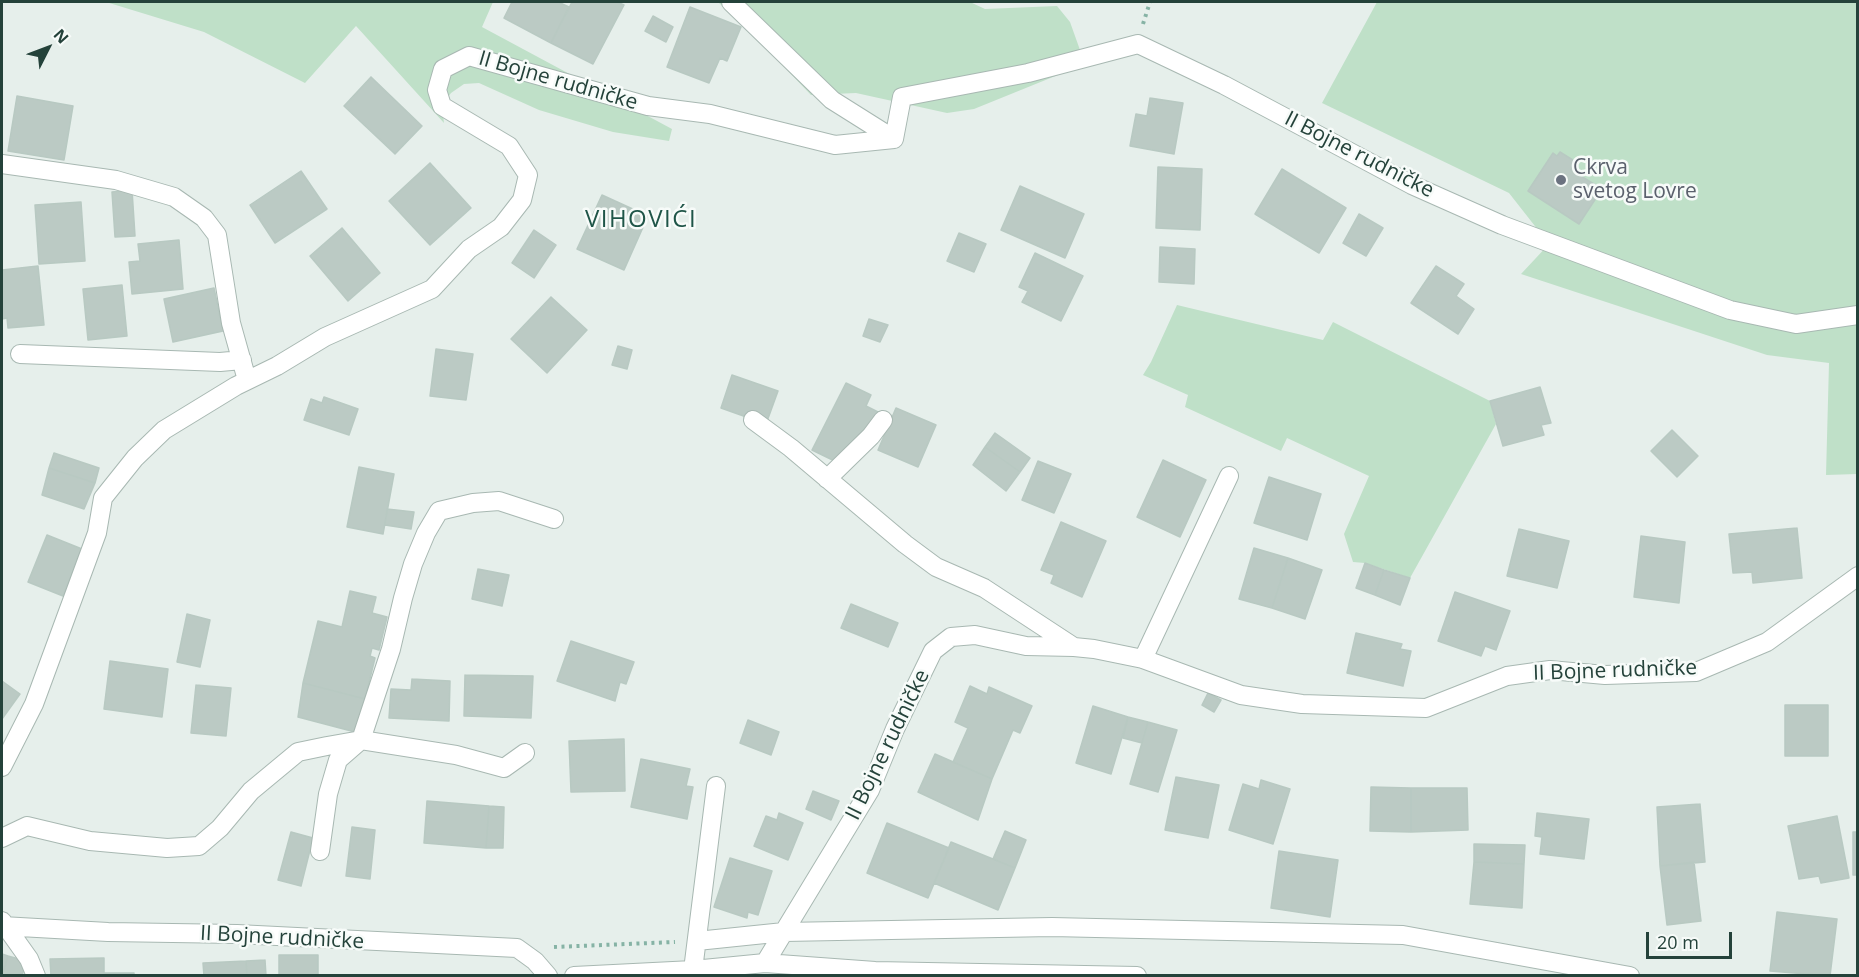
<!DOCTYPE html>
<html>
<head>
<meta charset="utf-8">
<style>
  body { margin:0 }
  #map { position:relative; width:1859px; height:977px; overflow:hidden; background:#e6efeb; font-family:"Open Sans",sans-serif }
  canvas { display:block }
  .frame { position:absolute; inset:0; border:3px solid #24423a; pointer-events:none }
  .north { position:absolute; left:18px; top:18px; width:60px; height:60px; -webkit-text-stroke:4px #f7fbf9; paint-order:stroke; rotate:48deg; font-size:16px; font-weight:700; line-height:24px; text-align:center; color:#24423a }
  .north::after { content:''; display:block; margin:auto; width:21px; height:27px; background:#24423a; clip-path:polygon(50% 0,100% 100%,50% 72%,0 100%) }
  .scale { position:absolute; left:1646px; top:932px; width:86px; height:27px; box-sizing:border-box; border:3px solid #24423a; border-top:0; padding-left:8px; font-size:18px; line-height:21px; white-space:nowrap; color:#24423a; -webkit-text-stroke:4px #f7fbf9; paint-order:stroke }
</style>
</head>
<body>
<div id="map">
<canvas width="1859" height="977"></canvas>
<div class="frame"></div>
<div class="north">N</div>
<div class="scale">20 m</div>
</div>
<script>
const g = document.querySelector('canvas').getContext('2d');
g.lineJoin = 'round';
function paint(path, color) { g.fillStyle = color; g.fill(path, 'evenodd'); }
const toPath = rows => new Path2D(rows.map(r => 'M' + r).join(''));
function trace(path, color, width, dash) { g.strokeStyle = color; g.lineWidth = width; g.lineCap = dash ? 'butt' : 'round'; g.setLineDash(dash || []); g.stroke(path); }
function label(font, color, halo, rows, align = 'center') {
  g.font = font + ' "Open Sans",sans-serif'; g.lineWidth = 5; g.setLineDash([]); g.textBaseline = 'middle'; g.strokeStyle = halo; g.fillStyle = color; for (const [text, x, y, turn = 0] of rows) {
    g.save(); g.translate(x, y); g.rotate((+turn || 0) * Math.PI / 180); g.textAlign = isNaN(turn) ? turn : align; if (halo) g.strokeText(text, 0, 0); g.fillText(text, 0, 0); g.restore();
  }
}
paint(toPath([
  [106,2,493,2,482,27,672,129,669,141,613,132,539,110,479,83,464,84,451,93,442,106,444,123,356,26,305,83,204,32],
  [718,2,970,2,985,9,1057,6,1070,22,1085,64,974,109,947,113,856,93,811,95,772,54],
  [1377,2,1857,2,1857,474,1826,475,1829,363,1767,355,1521,274,1549,244,1509,193,1322,103],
  [1177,305,1323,340,1333,322,1490,401,1496,424,1410,578,1365,563,1353,562,1344,534,1369,476,1287,438,1281,451,1185,407,1188,395,1143,375,1151,362]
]), '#bfe0c8');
const building = toPath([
  [512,2,558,2,569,7,551,43,504,18,512,2],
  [572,2,617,2,624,5,593,64,551,43,572,2],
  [690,7,741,27,727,61,720,58,709,83,667,67,690,7],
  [653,16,673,27,666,42,645,31,653,16],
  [371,77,422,126,395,154,344,106,371,77],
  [17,96,73,106,64,160,8,151,17,96],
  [1150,98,1183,103,1174,154,1130,146,1136,114,1147,116,1150,98],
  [1560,152,1576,162,1571,170,1602,189,1579,224,1528,191,1553,153,1557,156,1560,152],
  [430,163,471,208,430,245,389,201,430,163],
  [1158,167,1202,169,1200,230,1156,228,1158,167],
  [1282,169,1346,208,1319,253,1255,214,1282,169],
  [301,171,327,209,275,243,250,205,301,171],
  [1020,186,1084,214,1065,258,1001,230,1020,186],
  [132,190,135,236,115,237,112,192,132,190],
  [602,195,648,216,624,270,577,249,602,195],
  [81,202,85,261,39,264,35,205,81,202],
  [1359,214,1383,228,1366,256,1343,243,1359,214],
  [342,228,380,273,348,301,310,256,342,228],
  [534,230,556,245,534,278,512,263,534,230],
  [959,233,986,244,974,272,947,261,959,233],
  [179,240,183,289,132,294,129,262,140,261,138,244,179,240],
  [1160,247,1195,249,1194,284,1159,282,1160,247],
  [1035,253,1083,276,1061,321,1022,302,1028,291,1019,287,1035,253],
  [38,266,44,325,8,328,7,318,2,319,2,270,38,266],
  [1436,266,1464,284,1456,296,1474,309,1458,334,1411,303,1436,266],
  [122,285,127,336,88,340,83,289,122,285],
  [214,288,223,331,173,342,164,299,214,288],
  [551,297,587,330,547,373,511,339,551,297],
  [869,319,888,325,880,342,863,336,869,319],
  [618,346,632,350,627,369,612,365,618,346],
  [436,349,473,354,466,400,430,396,436,349],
  [732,375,778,391,766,424,721,408,732,375],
  [846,383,871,395,866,406,878,412,849,468,812,450,846,383],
  [1540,387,1551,423,1541,425,1544,435,1503,446,1490,401,1540,387],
  [324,397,358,409,349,435,304,420,311,399,322,403,324,397],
  [896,408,936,425,918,467,878,450,896,408],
  [1672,430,1698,456,1677,477,1651,451,1672,430],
  [995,433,1030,458,1020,472,985,447,995,433],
  [985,447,1020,472,1006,491,973,465,985,447],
  [54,453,99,468,95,483,49,468,54,453],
  [1163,460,1206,480,1180,537,1137,517,1163,460],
  [1038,461,1071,474,1054,513,1022,500,1038,461],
  [359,467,394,474,383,534,347,527,359,467],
  [49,468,95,483,84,509,42,495,49,468],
  [1269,477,1321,494,1307,540,1254,523,1269,477],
  [387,509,414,512,411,529,385,525,387,509],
  [1061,522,1106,541,1082,597,1051,583,1054,575,1041,570,1061,522],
  [1797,528,1802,578,1753,583,1752,572,1733,573,1729,534,1797,528],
  [1519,529,1569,541,1557,588,1507,576,1519,529],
  [47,535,82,549,63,596,28,582,47,535],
  [1641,536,1685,542,1679,603,1634,597,1641,536],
  [1254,548,1288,558,1272,608,1239,599,1254,548],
  [1288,558,1322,570,1305,619,1272,608,1288,558],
  [1365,563,1384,570,1375,595,1356,588,1365,563],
  [478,569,509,575,502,606,472,599,478,569],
  [1384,570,1410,578,1400,605,1375,595,1384,570],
  [350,591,376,597,372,613,387,617,379,650,372,648,370,656,375,658,365,699,303,683,318,621,342,627,350,591],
  [1455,592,1510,611,1496,650,1485,646,1481,656,1438,641,1455,592],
  [851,604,898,623,888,647,841,628,851,604],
  [187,614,210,620,200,667,177,662,187,614],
  [1356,633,1402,644,1400,649,1411,651,1403,686,1347,673,1356,633],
  [571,641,634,662,626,684,620,682,615,701,557,681,571,641],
  [110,661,168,669,162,717,104,709,110,661],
  [465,675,533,676,531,718,464,716,465,675],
  [412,679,450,681,449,721,389,718,391,689,411,690,412,679],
  [2,681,20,694,2,719,2,681],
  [303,683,365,699,355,732,298,717,303,683],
  [196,685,231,688,226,736,191,733,196,685],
  [970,686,987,694,989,687,1032,706,1020,733,1013,730,992,779,953,762,968,728,955,722,970,686],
  [1208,693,1221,700,1214,712,1202,705,1208,693],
  [1785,705,1828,705,1828,756,1785,756,1785,705],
  [1093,706,1128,717,1111,774,1076,763,1093,706],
  [1128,717,1148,722,1142,743,1123,738,1128,717],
  [748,720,779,732,771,755,740,743,748,720],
  [1148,722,1177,730,1158,792,1130,784,1148,722],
  [624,739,625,791,571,792,569,741,624,739],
  [935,754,992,779,978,820,918,792,935,754],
  [641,759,690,769,686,786,693,787,687,819,631,807,641,759],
  [1176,777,1219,785,1208,838,1165,830,1176,777],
  [1261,780,1290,789,1273,844,1229,830,1243,784,1259,789,1261,780],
  [1371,787,1411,788,1411,832,1370,831,1371,787],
  [1411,788,1467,788,1468,830,1411,832,1411,788],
  [813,791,839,801,831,820,806,809,813,791],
  [427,801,489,806,486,848,424,843,427,801],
  [1700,804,1705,862,1660,866,1657,807,1700,804],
  [489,806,504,807,503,848,486,848,489,806],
  [779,813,803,823,788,860,754,846,766,816,777,820,779,813],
  [1537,813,1589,819,1584,859,1540,854,1542,837,1535,836,1537,813],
  [1837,816,1849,878,1821,883,1819,876,1799,879,1788,826,1837,816],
  [887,823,949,848,928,898,867,873,887,823],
  [352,827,375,830,370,879,346,876,352,827],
  [1005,831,1026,840,1015,868,993,859,1005,831],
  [291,832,313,838,301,886,278,880,291,832],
  [1853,832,1858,832,1858,875,1853,875,1853,832],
  [951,842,1015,868,998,910,934,883,951,842],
  [1474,844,1525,845,1524,864,1474,862,1474,844],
  [1279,851,1338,860,1330,917,1271,908,1279,851],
  [730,858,772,871,758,915,748,912,747,918,714,907,730,858],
  [1474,862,1524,864,1522,908,1470,904,1474,862],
  [1694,862,1701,921,1667,925,1660,866,1694,862],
  [1777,912,1837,919,1830,976,1770,971,1777,912],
  [2,954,8,956,2,976,2,954],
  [279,955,318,955,318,976,279,976,279,955],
  [8,956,26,961,22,976,2,976,8,956],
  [104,958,104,973,134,973,134,976,51,976,50,959,104,958],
  [265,960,266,976,247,976,246,961,265,960],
  [246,961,247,976,204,976,203,963,246,961]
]);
paint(building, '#bbcac4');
trace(building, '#b8c9c2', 1.5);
const minor = toPath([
  [894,139,902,97,1028,73,1138,44,1224,85,1412,185,1502,225,1730,310,1796,324,1858,315],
  [2,164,116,180,174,197,204,218,217,235,231,323,247,380],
  [20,354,220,362,242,360],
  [753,420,791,448,905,544,936,567,984,588,1074,647,1094,649,1143,659,1241,695,1302,704,1426,708,1507,676,1550,670,1605,675,1696,672,1767,642,1858,576],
  [827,479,871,436,883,420],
  [1143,659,1229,476],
  [2,767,34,704,97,533,103,498,135,458,164,430,236,386,277,366,325,337,432,289,469,249,501,227,522,200,528,175,509,146,442,106,437,90,443,69,469,56,648,106,710,114,835,145,894,139,832,100,731,2],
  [2,838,27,826,90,841,167,848,199,846,220,828,251,791,298,752,327,746,361,740,456,755,504,768,525,753],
  [320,851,328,794,338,760,361,740,391,649,403,598,413,564,426,533,439,511,473,503,499,501,554,519],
  [2,921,29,959,36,976],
  [2,926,108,932,237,934,517,948,535,961,548,976],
  [697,941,784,932,1052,927,1403,935,1630,976],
  [765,963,870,790,895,729,933,651,951,637,975,635,1026,646,1074,647],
  [693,970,716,786],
  [574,976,693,970,765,963,875,971,1137,976]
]);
trace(minor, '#a8b8b2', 20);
trace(toPath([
  [1143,24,1150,2],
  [554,947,675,942]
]), '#86b3a5', 4, [3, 4.5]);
trace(minor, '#fff', 18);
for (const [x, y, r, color] of [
  [1561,180,6,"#6b7280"]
]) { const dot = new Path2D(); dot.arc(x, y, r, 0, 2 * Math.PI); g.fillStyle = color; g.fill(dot); trace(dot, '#f7fbf9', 2); }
label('21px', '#24423a', '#f7fbf9', [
  ["II Bojne rudničke",558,81,16],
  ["II Bojne rudničke",1359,155,27],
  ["II Bojne rudničke",1615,671,-2],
  ["II Bojne rudničke",888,745,-64],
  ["II Bojne rudničke",282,938,3]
]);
label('21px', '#5b616d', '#f7fbf9', [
  ["Ckrva",1573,168],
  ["svetog Lovre",1573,192]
], 'left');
g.letterSpacing = '1.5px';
label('24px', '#1f5548', '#f7fbf9', [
  ["VIHOVIĆI",641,220]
]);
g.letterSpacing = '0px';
</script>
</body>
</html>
